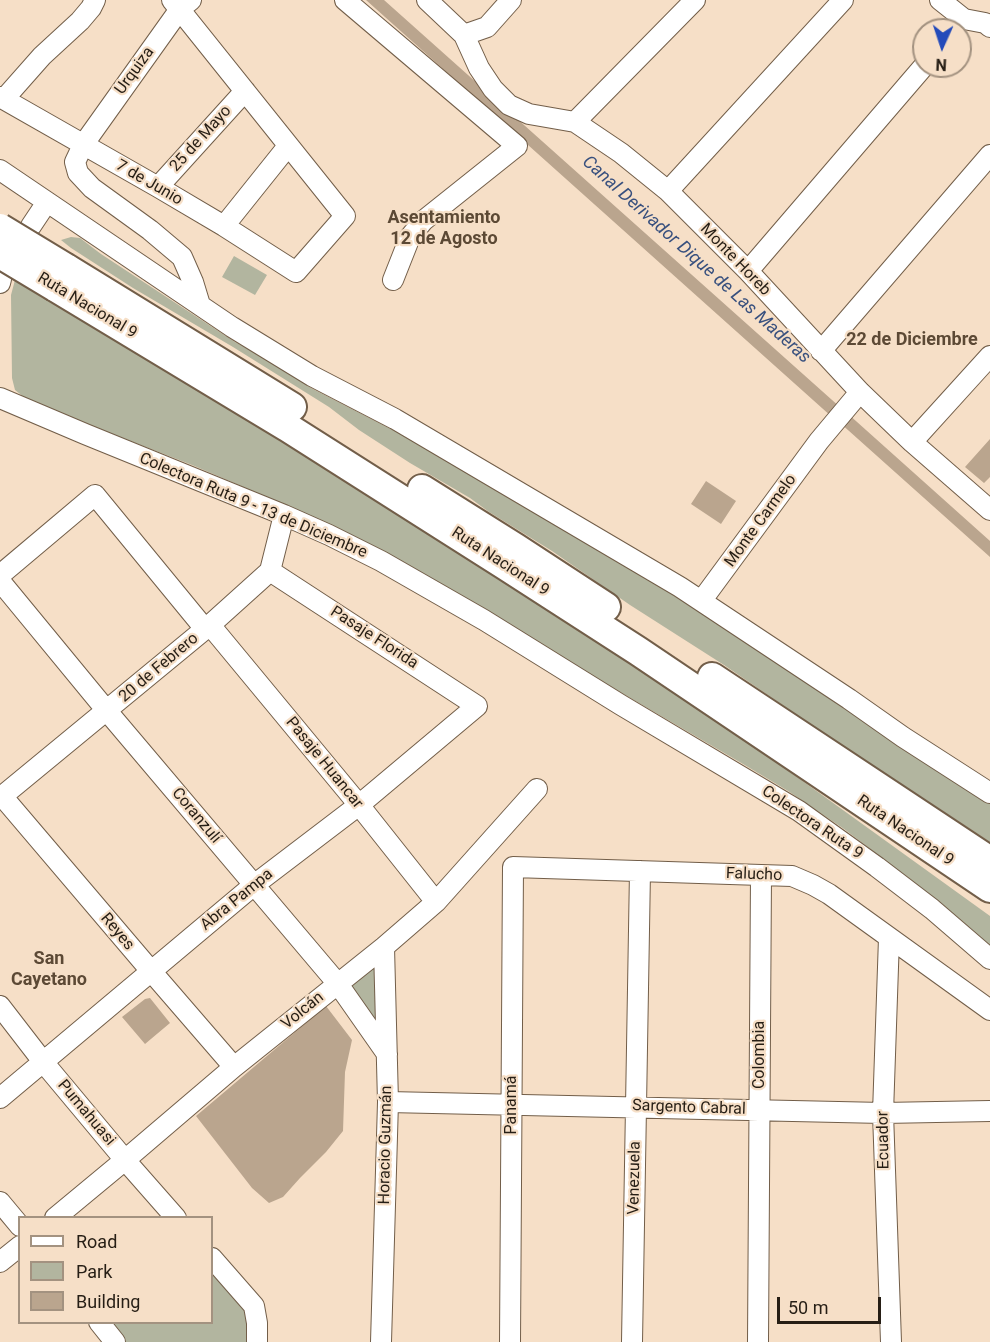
<!DOCTYPE html>
<html>
<head>
<meta charset="utf-8">
<style>
  body { margin:0 }
  #map { position:relative; width:990px; height:1342px; overflow:hidden; background:#f6dfc7; font-family:Roboto,sans-serif }
  canvas { display:block }
  .legend { position:absolute; left:18px; top:1216px; width:195px; height:108px; box-sizing:border-box; background:#f6dfc7; border:2px solid #a39280; margin:0; padding:8px 10px; list-style:none; font-size:18px; color:#261e15 }
  .legend li { display:flex; align-items:center; gap:12px; height:30px }
  .legend b { width:30px; border:2px solid #a39280 }
  .north { position:absolute; left:912px; top:18px; width:60px; height:60px; box-sizing:border-box; background:#f6dfc7; border:2px solid #a39280; border-radius:50%; rotate:183deg; font-size:16px; font-weight:700; line-height:24px; text-align:center; color:#261e15 }
  .north::after { content:''; display:block; margin:auto; width:21px; height:27px; background:#244bba; clip-path:polygon(50% 0,100% 100%,50% 72%,0 100%) }
  .scale { position:absolute; left:777px; top:1297px; width:104px; height:27px; box-sizing:border-box; border:3px solid #261e15; border-top:0; padding-left:8px; font-size:18px; line-height:21px; white-space:nowrap; color:#261e15; -webkit-text-stroke:4px #f6dfc7; paint-order:stroke }
</style>
</head>
<body>
<div id="map">
<canvas width="990" height="1342"></canvas>
<ul class="legend">
<li><b style="height:8px;background:#fff"></b>Road</li>
<li><b style="height:16px;background:#b2b59f"></b>Park</li>
<li><b style="height:16px;background:#baa58e"></b>Building</li>
</ul>
<div class="north">N</div>
<div class="scale">50 m</div>
</div>
<script>
const g = document.querySelector('canvas').getContext('2d');
g.lineJoin = 'round';
function paint(path, color) { g.fillStyle = color; g.fill(path, 'evenodd'); }
const toPath = rows => new Path2D(rows.map(r => 'M' + r).join(''));
function trace(path, color, width, dash) { g.strokeStyle = color; g.lineWidth = width; g.lineCap = dash ? 'butt' : 'round'; g.setLineDash(dash || []); g.stroke(path); }
function label(font, color, halo, rows, align = 'center') {
  g.font = font + ' Roboto,sans-serif'; g.lineWidth = 4.5; g.setLineDash([]); g.textBaseline = 'middle'; g.strokeStyle = halo; g.fillStyle = color; for (const [text, x, y, turn = 0] of rows) {
    g.save(); g.translate(x, y); g.rotate((+turn || 0) * Math.PI / 180); g.textAlign = isNaN(turn) ? turn : align; if (halo) g.strokeText(text, 0, 0); g.fillText(text, 0, 0); g.restore();
  }
}
paint(toPath([
  [71,237,80,238,101,254,235,342,274,363,311,388,418,443,548,513,830,691,990,803,990,842,816,728,724,665,630,605,552,551,489,512,470,498,410,463,359,430,329,407,233,347,133,288,71,248,61,240],
  [234,256,267,275,255,295,222,277],
  [15,280,136,353,180,376,226,405,451,548,725,725,990,916,990,947,903,874,844,829,788,791,743,764,374,548,297,510,192,465,30,402,15,390,12,378,11,295],
  [378,963,378,1030,347,985],
  [212,1266,250,1307,248,1342,121,1342,109,1323,212,1322]
]), '#b2b59f');
paint(toPath([
  [366,0,384,0,841,408,832,417],
  [847,413,990,541,990,557,839,422],
  [990,439,990,477,984,483,965,467],
  [706,481,736,501,721,524,691,504],
  [150,998,170,1023,145,1044,122,1017,145,999],
  [326,1006,352,1040,345,1072,343,1131,326,1152,300,1178,283,1197,269,1203,252,1188,196,1116]
]), '#baa58e');
const minor = toPath([
  [191,0,180,9,83,145,75,162,78,173,92,188,150,230,182,257,193,282,200,305],
  [345,0,517,146,423,221,410,237,393,280],
  [427,0,464,35,479,68,493,89,509,105,529,114,575,122,621,153,668,191,748,271,860,392,912,442,990,510],
  [940,0,964,19,985,23,990,27],
  [464,35,487,27,511,0],
  [0,97,158,187,224,226,296,272,345,216,172,0],
  [4,99,42,56,80,21,91,8,95,0],
  [575,122,695,0],
  [0,170,232,327,312,376,395,419,680,587,849,699,903,737,990,793],
  [158,187,245,91],
  [668,191,843,0],
  [31,226,47,202],
  [224,226,288,146],
  [748,271,924,66],
  [0,283,1,279],
  [821,351,990,155],
  [0,398,85,434,284,515,329,535,381,561,484,620,621,705,799,811,877,867,932,909,990,959],
  [912,442,990,356],
  [0,575,95,495,205,629],
  [0,581,107,711,338,984,387,1054],
  [702,600,819,441,860,392],
  [210,625,359,805,436,902],
  [2,796,151,971,234,1067],
  [0,798,210,625,270,571,284,515],
  [889,938,883,1113,891,1342],
  [0,1006,44,1063,125,1160,176,1218],
  [0,1098,254,885,359,805,477,706,270,571],
  [388,1102,883,1113,990,1111],
  [0,1202,20,1226],
  [55,1218,125,1160,234,1067,384,947,436,902,537,789],
  [212,1258,254,1306,257,1323,257,1342],
  [0,1262,20,1246],
  [99,1322,115,1342],
  [381,1342,388,1102,384,947],
  [510,1342,513,867,792,876,813,885,829,894,990,1010],
  [632,1342,640,871],
  [758,1342,761,875]
]);
const highway = toPath([
  [66,268,292,407],
  [55,287,287,427,506,566,638,651,990,888],
  [422,489,516,548,606,607],
  [712,677,990,861]
]);
trace(minor, '#725e49', 22);
trace(highway, '#725e49', 32);
trace(minor, '#fff', 20);
trace(highway, '#fff', 28);
const highwayBridge = toPath([
  [0,228,66,268],
  [0,254,55,287]
]);
trace(highwayBridge, '#725e49', 32, []);
trace(highwayBridge, '#fff', 28);
label('16px', '#261e15', '#f6dfc7', [
  ["Urquiza",135,71,-54],
  ["25 de Mayo",201,139,-48],
  ["7 de Junio",149,183,30],
  ["Monte Horeb",735,260,46],
  ["Ruta Nacional 9",87,306,31],
  ["Colectora Ruta 9 - 13 de Diciembre",253,506,23],
  ["Monte Carmelo",761,521,-54],
  ["Ruta Nacional 9",500,562,33],
  ["Pasaje Florida",374,638,33],
  ["20 de Febrero",159,668,-40],
  ["Pasaje Huancar",324,763,51],
  ["Coranzulí",196,816,50],
  ["Colectora Ruta 9",812,823,34],
  ["Ruta Nacional 9",905,831,34],
  ["Falucho",754,875,2],
  ["Abra Pampa",237,900,-39],
  ["Reyes",117,932,50],
  ["Volcán",303,1011,-39],
  ["Colombia",760,1055,-90],
  ["Panamá",512,1105,-90],
  ["Sargento Cabral",689,1108,2],
  ["Pumahuasi",86,1113,50],
  ["Ecuador",884,1140,-91],
  ["Horacio Guzmán",386,1145,-89],
  ["Venezuela",635,1178,-89]
]);
label('bold 18px', '#5c4935', '#f6dfc7', [
  ["Asentamiento",444,218],
  ["12 de Agosto",444,239],
  ["22 de Diciembre",912,340],
  ["San",49,959],
  ["Cayetano",49,980]
]);
label('italic 18px', '#38507e', '#f6dfc7', [
  ["Canal Derivador Dique de Las Maderas",696,260,42]
]);
</script>
</body>
</html>
